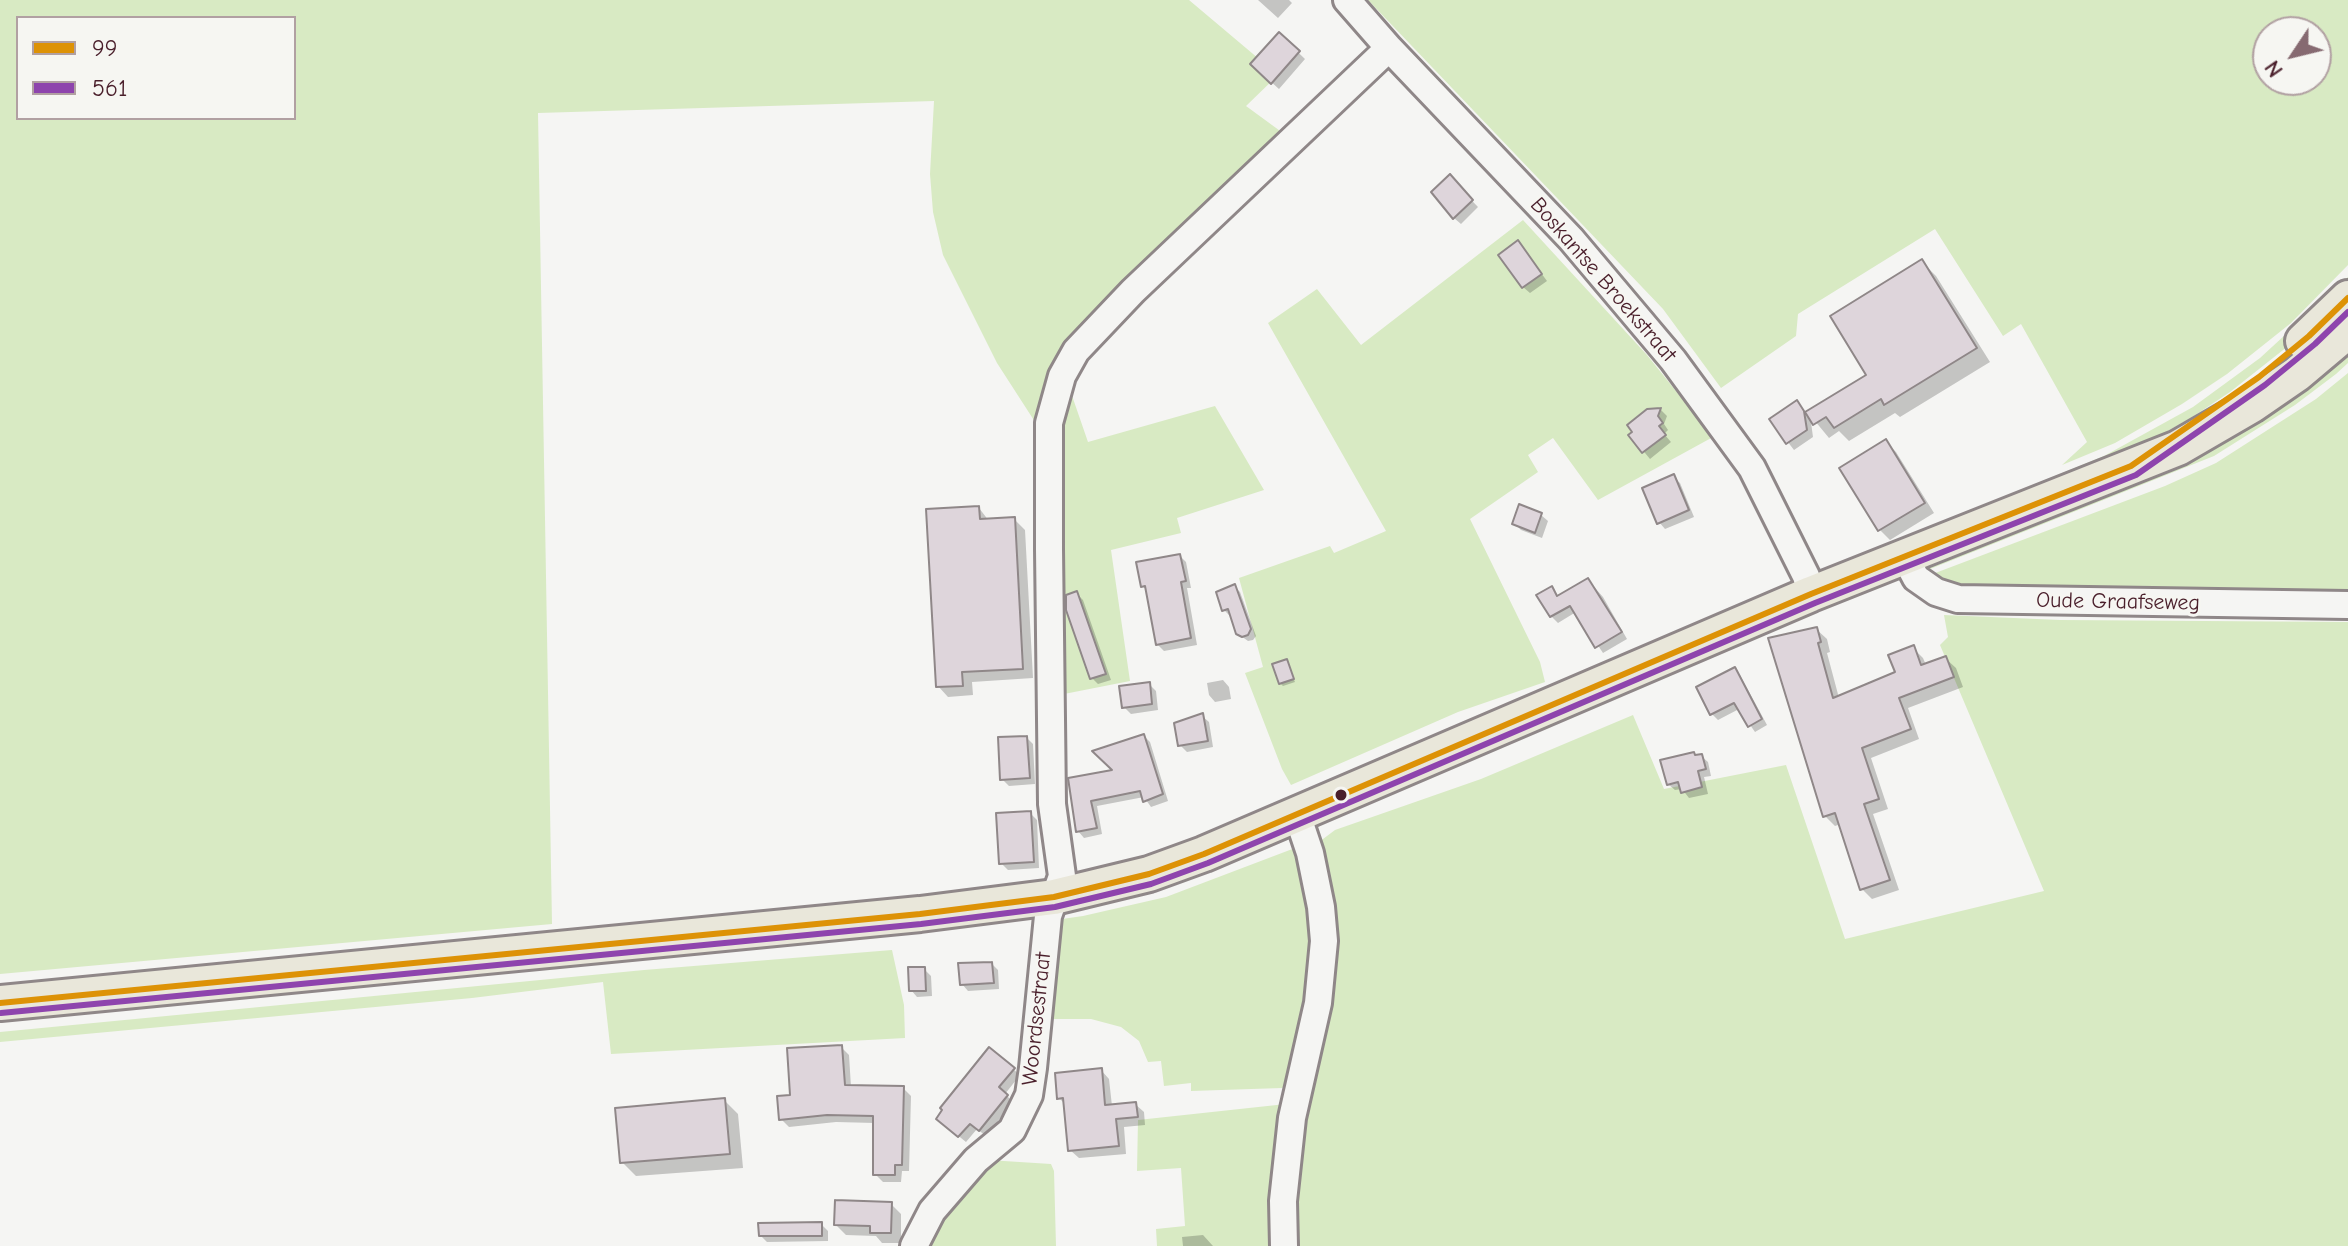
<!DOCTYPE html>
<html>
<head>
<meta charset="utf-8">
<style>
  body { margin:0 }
  #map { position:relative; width:2348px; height:1246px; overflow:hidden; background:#f5f5f3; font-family:"Comic Neue",sans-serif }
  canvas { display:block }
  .legend { position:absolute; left:16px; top:16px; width:280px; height:104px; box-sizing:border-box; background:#f6f6f2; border:2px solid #b1a0a2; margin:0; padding:10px 14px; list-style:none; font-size:24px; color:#4a1f2b }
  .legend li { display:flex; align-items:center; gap:16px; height:40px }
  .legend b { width:40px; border:2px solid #b1a0a2 }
  .north { position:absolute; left:2252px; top:16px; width:80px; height:80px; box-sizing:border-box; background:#f6f6f2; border:2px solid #b1a0a2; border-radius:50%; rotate:235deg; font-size:22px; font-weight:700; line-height:32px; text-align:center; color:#4a1f2b }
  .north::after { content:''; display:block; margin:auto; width:28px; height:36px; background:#866a71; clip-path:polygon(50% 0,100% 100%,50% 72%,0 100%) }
</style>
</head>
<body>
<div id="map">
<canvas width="2348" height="1246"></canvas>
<ul class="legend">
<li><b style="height:10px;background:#dd9206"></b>99</li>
<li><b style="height:10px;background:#8e44ad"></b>561</li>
</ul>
<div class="north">N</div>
</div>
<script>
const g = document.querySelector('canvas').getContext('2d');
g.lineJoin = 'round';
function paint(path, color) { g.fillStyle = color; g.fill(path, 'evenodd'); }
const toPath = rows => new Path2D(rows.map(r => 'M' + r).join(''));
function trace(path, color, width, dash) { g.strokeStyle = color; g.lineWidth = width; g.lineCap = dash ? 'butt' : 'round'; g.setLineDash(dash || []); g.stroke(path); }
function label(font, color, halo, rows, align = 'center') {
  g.font = font + ' "Comic Neue",sans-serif'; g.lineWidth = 6; g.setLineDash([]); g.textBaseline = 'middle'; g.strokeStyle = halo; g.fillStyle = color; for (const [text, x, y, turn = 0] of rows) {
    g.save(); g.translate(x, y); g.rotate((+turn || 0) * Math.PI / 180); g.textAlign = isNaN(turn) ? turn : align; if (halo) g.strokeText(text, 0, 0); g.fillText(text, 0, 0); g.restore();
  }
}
paint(toPath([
  [0,0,1189,0,1278,75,1246,106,1287,136,1103,316,1037,425,997,363,943,255,933,212,930,174,934,101,538,113,552,924,0,974],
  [18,18,294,18,294,118,18,118],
  [1368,0,2348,0,2348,265,2291,323,2227,374,2182,404,2115,443,2062,465,2087,442,2021,324,2003,336,1935,229,1798,314,1796,336,1721,388,1663,309],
  [2268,32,2316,32,2316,80,2268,80],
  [1523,220,1647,355,1713,437,1598,500,1553,438,1528,455,1538,472,1470,519,1540,662,1545,682,1458,712,1291,785,1282,769,1245,673,1263,667,1239,578,1330,546,1334,553,1386,531,1268,323,1317,289,1361,345],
  [2348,277,2348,289,2302,335,2230,392,2194,416,2127,454,2010,503,2001,498,2104,456,2193,407,2260,358],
  [2348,339,2348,363,2336,374,2295,405,2214,456,1930,569,1929,565],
  [2348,373,2348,591,2112,598,1973,596,1930,575,2165,486,2216,463,2316,399],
  [1069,387,1088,442,1215,406,1264,490,1177,518,1181,533,1111,550,1130,681,1059,695,1057,445],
  [1944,615,2060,620,2348,622,2348,1246,1292,1246,1319,842,1335,830,1481,779,1633,715,1664,789,1786,765,1845,939,2044,891,1940,645,1948,637],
  [1295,848,1312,911,1317,950,1292,1081,1282,1088,1191,1091,1191,1083,1164,1086,1161,1061,1148,1062,1139,1041,1121,1027,1091,1019,1047,1019,1055,920,1083,916,1166,897],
  [892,950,904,1005,905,1038,611,1054,603,982,472,998,0,1042,0,1032,644,970],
  [1286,1104,1275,1246,1157,1246,1156,1229,1185,1226,1181,1168,1137,1171,1138,1120],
  [988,1160,1051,1164,1054,1171,1056,1246,925,1246,934,1221]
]), '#d8eac3');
paint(toPath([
  [1258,0,1289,0,1292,3,1278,18],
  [1279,34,1305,59,1279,89,1259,71],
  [1449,177,1478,207,1461,224,1454,218],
  [1524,250,1547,281,1530,293,1523,287],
  [1922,262,1936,276,1990,362,1900,417,1895,413,1849,441,1839,431,1829,438,1810,415,1813,437,1794,450,1771,420,1796,402,1806,414,1869,375],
  [1661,410,1667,416,1664,424,1668,430,1664,434,1671,442,1650,459,1631,436,1648,411],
  [1886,442,1896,452,1934,513,1890,540,1880,530],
  [1673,477,1680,483,1694,517,1665,529,1659,522],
  [979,508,989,521,1014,519,1025,530,1033,678,972,682,973,695,948,697,938,686],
  [1541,515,1548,521,1542,538,1521,530,1514,523],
  [1180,556,1186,562,1191,588,1187,588,1197,645,1164,651,1157,644,1148,591,1143,586],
  [1588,580,1603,597,1627,639,1603,653,1576,612,1558,623,1551,616,1551,588,1559,597],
  [1235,587,1240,592,1256,636,1253,640,1248,641,1237,633,1232,614,1229,615,1224,610],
  [1076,593,1083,600,1111,680,1098,684,1092,678],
  [1816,629,1827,639,1830,652,1827,653,1839,698,1897,673,1913,648,1923,658,1926,665,1945,658,1956,668,1963,687,1908,708,1919,739,1871,758,1888,809,1873,814,1899,890,1872,899,1862,889,1841,824,1835,826,1825,816],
  [1286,662,1295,682,1283,686,1280,683],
  [1734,669,1740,675,1767,725,1755,732,1739,709,1718,720,1712,714],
  [1223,680,1229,687,1231,699,1215,702,1209,695,1207,683],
  [1149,684,1156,691,1158,710,1131,714,1124,707],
  [1202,716,1209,722,1213,747,1187,752,1180,745],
  [1144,736,1150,742,1168,801,1151,807,1144,797,1097,806,1102,834,1084,838,1078,831,1070,780,1116,771],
  [1027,738,1033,744,1035,784,1009,786,1002,779],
  [1701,756,1708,762,1711,776,1704,777,1708,794,1689,798,1682,789,1675,790,1668,784,1697,757],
  [1030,813,1037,820,1039,868,1008,870,1001,863],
  [992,964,998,970,999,989,968,991,962,984],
  [924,969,931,976,932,996,917,997,911,990],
  [841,1047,849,1055,851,1087,903,1088,911,1096,909,1171,902,1171,901,1182,883,1182,875,1174,875,1123,836,1122,789,1127,781,1119,792,1097],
  [1013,1069,1020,1075,1005,1094,1013,1102,986,1136,977,1129,966,1142,945,1125],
  [1101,1070,1109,1079,1112,1106,1135,1104,1144,1112,1145,1125,1124,1127,1126,1154,1079,1158,1070,1150,1066,1105,1059,1098],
  [724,1100,738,1114,743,1168,636,1176,622,1162],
  [891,1204,901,1214,901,1243,882,1243,876,1236,846,1235,836,1225],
  [821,1224,828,1231,828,1241,767,1242,761,1236],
  [1203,1235,1213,1246,1183,1246,1182,1237]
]), '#0003');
const building = toPath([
  [1279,32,1300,51,1271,84,1250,64,1279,32],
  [1450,174,1473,200,1453,219,1431,192,1450,174],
  [1518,240,1542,274,1522,288,1498,255,1518,240],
  [1922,259,1977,348,1884,405,1881,399,1834,428,1826,417,1813,425,1805,412,1866,375,1830,316,1922,259],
  [1797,400,1804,411,1807,430,1786,444,1769,419,1797,400],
  [1661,408,1658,416,1663,423,1659,426,1666,435,1642,453,1628,435,1632,432,1627,425,1647,409,1661,408],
  [1886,439,1925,503,1878,531,1839,468,1886,439],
  [1674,474,1689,510,1657,524,1642,488,1674,474],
  [1519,504,1542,513,1535,533,1512,524,1519,504],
  [979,506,980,519,1015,517,1023,669,962,672,963,686,936,687,926,509,979,506],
  [1180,554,1186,581,1181,582,1191,638,1156,645,1145,586,1141,587,1136,562,1180,554],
  [1588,578,1622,632,1595,648,1570,606,1550,617,1536,595,1552,586,1557,596,1588,578],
  [1235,584,1251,629,1248,635,1242,637,1236,634,1228,609,1222,611,1216,592,1235,584],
  [1077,591,1106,674,1090,679,1066,610,1066,595,1077,591],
  [1817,627,1821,642,1818,643,1833,698,1895,672,1888,655,1914,645,1921,665,1946,656,1954,677,1899,698,1911,729,1862,748,1879,799,1864,804,1890,880,1860,890,1835,813,1823,817,1768,638,1817,627],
  [1287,659,1294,679,1279,684,1272,664,1287,659],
  [1735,667,1762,719,1748,727,1734,703,1710,715,1696,687,1735,667],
  [1150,682,1152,704,1122,708,1119,686,1150,682],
  [1203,713,1208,741,1178,746,1174,723,1203,713],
  [1144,734,1163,794,1143,802,1140,791,1091,801,1097,828,1076,832,1068,778,1112,770,1092,751,1144,734],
  [1027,736,1030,778,1000,780,998,737,1027,736],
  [1694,752,1695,755,1702,754,1706,769,1698,771,1702,787,1681,793,1678,782,1667,785,1660,760,1694,752],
  [1031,811,1034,862,999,864,996,813,1031,811],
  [992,962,994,983,960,985,958,963,992,962],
  [908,967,925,967,926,991,909,991,908,967],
  [842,1045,845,1085,904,1086,902,1165,895,1165,895,1175,873,1175,873,1116,827,1115,779,1120,777,1096,790,1095,787,1048,842,1045],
  [989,1047,1015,1068,999,1087,1008,1095,979,1131,970,1124,958,1137,936,1119,942,1110,940,1108,989,1047],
  [1102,1068,1105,1105,1136,1102,1138,1117,1116,1119,1119,1146,1068,1151,1063,1098,1057,1099,1055,1073,1102,1068],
  [725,1098,730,1154,620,1163,615,1108,725,1098],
  [835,1200,892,1202,891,1233,870,1233,870,1226,834,1225,835,1200],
  [822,1222,822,1236,759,1236,758,1223,822,1222]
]);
paint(building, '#ded5db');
trace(building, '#8f8788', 2);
const minor = toPath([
  [1347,0,1389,48,1571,239,1673,360,1752,468,1806,576,1811,594],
  [1905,557,1916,578,1936,592,1958,599,2348,605],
  [914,1246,932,1211,976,1160,1012,1130,1029,1095,1033,1068,1048,916,1062,876,1052,804,1049,549,1049,423,1062,376,1076,351,1133,291,1389,48],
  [1284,1246,1283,1201,1292,1118,1318,1003,1324,941,1321,907,1310,853,1297,814]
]);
const major = toPath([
  [2303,341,2348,298],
  [0,1003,920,914,1054,897,1149,874,1204,854,1811,594,2178,448,2252,405,2297,374,2348,331]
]);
trace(minor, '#8f8788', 32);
trace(major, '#8f8788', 40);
trace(minor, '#f5f5f3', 26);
trace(major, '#e9e7da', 34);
trace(toPath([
  [0,1003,920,914,1054,897,1149,874,1204,854,1811,594,2131,466,2259,377,2309,336,2348,298]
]), '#dd9206', 6);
trace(toPath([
  [1,1013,921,924,1055,907,1151,884,1208,863,1815,603,2136,475,2265,385,2315,344,2348,312]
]), '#8e44ad', 6);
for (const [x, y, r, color] of [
  [1341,795,7,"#4a1f2b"]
]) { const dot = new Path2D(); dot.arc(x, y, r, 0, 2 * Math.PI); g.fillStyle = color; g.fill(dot); trace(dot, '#f6f6f2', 3); }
label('22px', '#4a1f2b', '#f6f6f2', [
  ["Boskantse Broekstraat",1603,280,49],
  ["Oude Graafseweg",2118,602,1],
  ["Woordsestraat",1037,1019,-84]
]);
</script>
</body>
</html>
